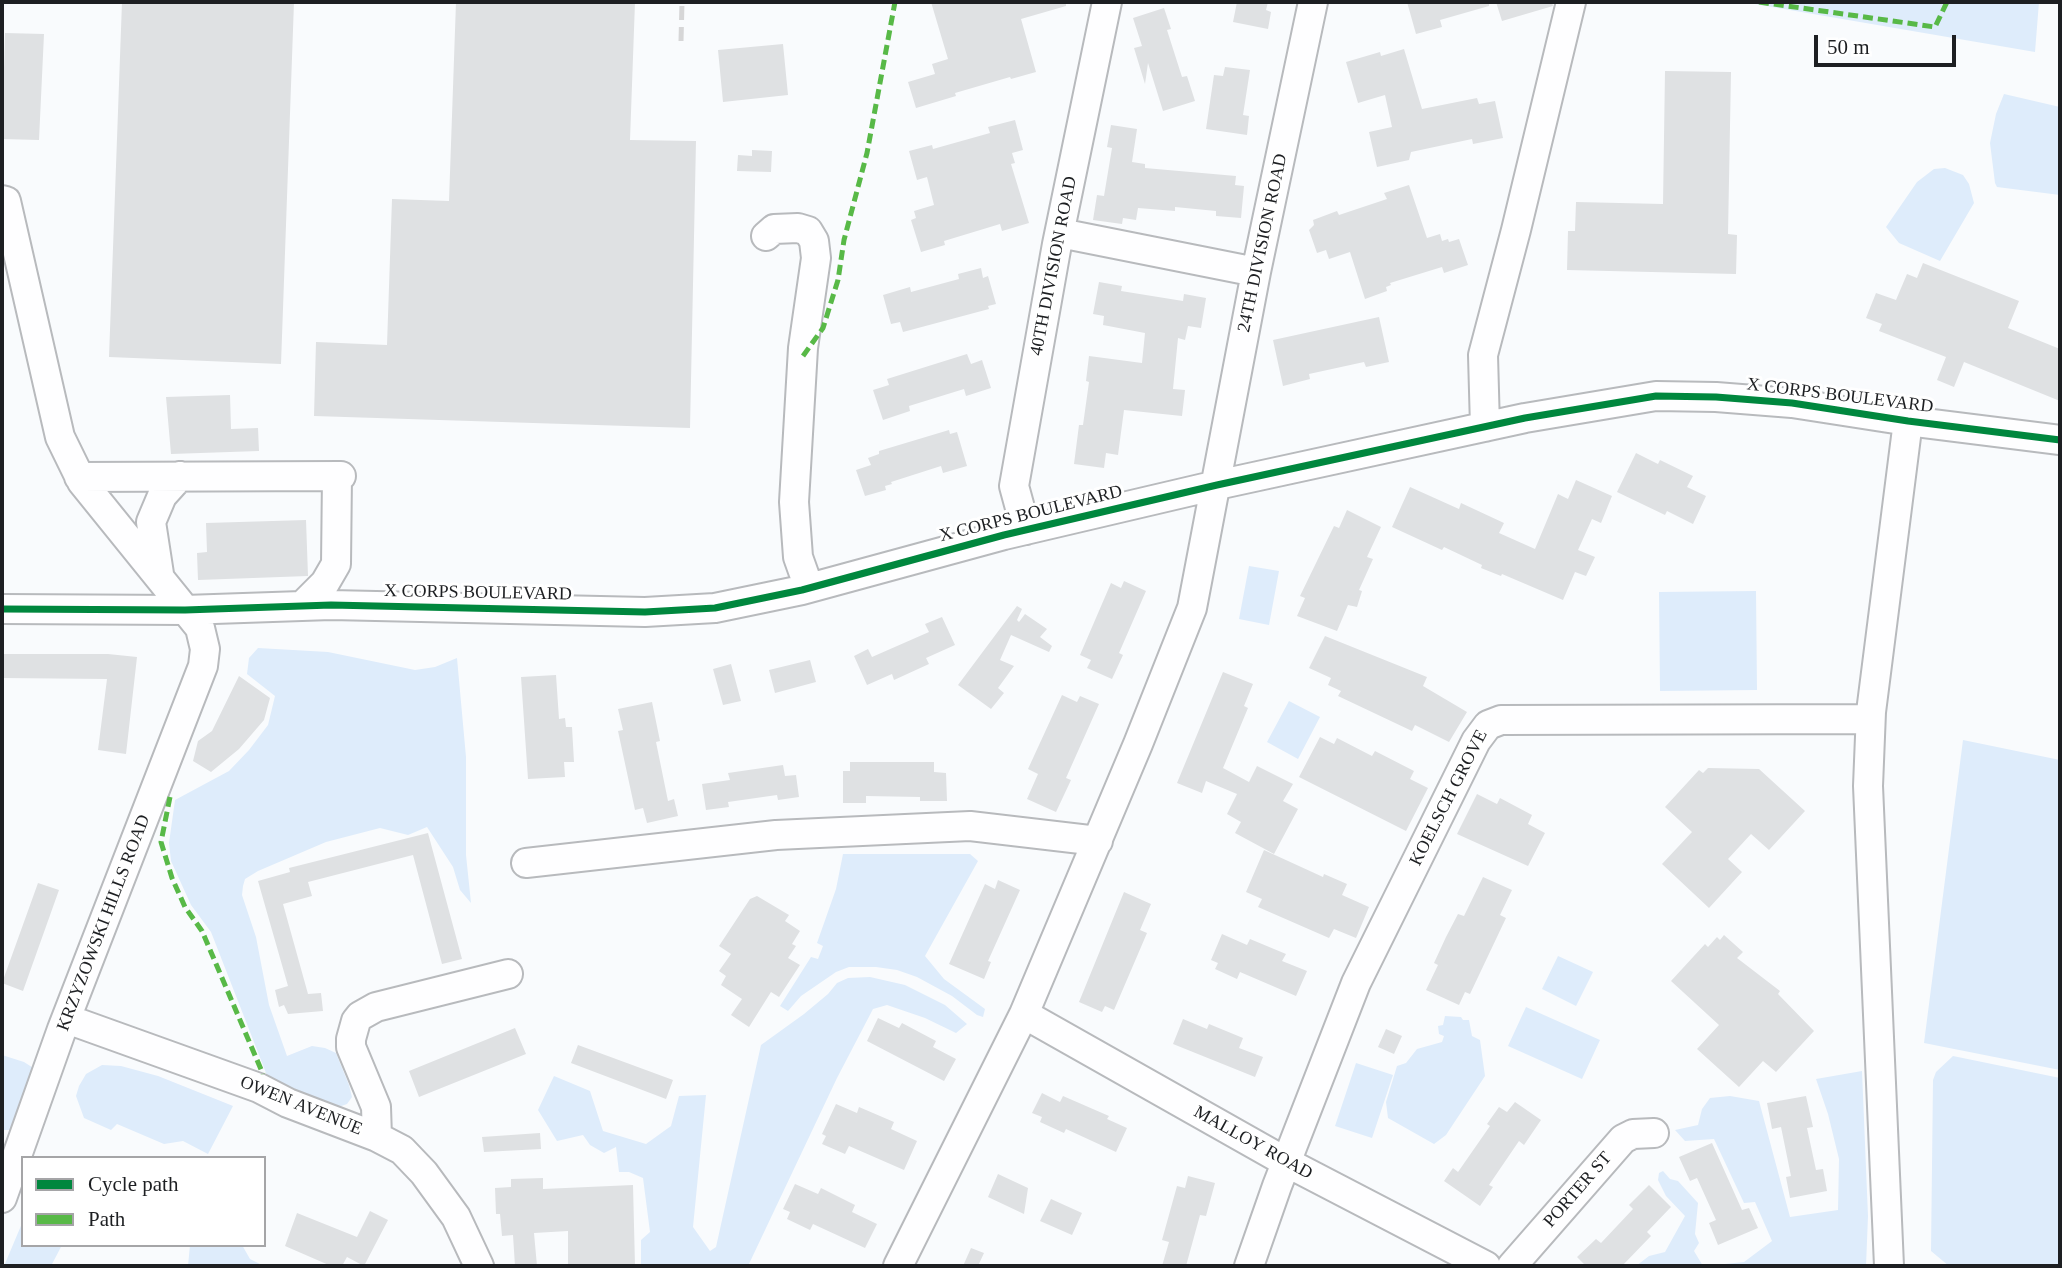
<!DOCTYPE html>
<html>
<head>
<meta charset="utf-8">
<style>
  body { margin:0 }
  #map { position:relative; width:2062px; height:1268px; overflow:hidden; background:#f9fbfd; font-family:Georgia,serif }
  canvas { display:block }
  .frame { position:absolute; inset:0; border:4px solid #1d1f22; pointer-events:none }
  .legend { position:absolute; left:21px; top:1156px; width:245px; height:91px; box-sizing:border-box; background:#fff; border:2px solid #a5a5a7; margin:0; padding:9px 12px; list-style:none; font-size:21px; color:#1d1f22 }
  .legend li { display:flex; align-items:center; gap:14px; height:35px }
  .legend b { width:35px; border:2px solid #a5a5a7 }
  .scale { position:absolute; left:1814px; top:35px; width:142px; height:32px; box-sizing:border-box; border:4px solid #1d1f22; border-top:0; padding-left:9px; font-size:21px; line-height:24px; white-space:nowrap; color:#1d1f22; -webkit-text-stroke:5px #fff; paint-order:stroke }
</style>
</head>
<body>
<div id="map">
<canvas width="2062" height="1268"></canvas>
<div class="frame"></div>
<ul class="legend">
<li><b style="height:9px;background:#00873e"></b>Cycle path</li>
<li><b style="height:9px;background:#58b947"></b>Path</li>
</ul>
<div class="scale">50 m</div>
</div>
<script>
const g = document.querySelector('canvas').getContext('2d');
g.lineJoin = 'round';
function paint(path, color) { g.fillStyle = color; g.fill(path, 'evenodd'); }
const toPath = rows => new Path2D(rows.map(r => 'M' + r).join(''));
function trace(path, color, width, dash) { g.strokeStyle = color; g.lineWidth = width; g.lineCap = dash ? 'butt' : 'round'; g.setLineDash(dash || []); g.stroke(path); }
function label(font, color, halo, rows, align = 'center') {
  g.font = font + ' Georgia,serif'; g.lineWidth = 6; g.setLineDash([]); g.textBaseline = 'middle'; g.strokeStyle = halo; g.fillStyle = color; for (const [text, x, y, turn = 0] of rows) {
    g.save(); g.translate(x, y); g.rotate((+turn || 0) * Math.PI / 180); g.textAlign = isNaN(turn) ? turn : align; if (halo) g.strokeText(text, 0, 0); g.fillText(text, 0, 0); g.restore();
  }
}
paint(toPath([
  [1743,2,2039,2,2035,52],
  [2004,94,2060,107,2060,195,1997,187,1995,183,1990,143,1996,114],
  [1945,168,1963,175,1969,184,1974,203,1940,261,1899,243,1886,227,1917,182,1934,169],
  [1249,566,1279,571,1269,625,1239,619],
  [1756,591,1757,690,1660,691,1659,592],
  [258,648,328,652,415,670,435,667,457,658,466,757,466,855,471,903,460,890,453,867,427,827,408,835,380,828,326,842,258,871,245,879,243,886,242,895,256,937,269,1005,287,1056,312,1046,325,1048,336,1053,349,1085,352,1097,347,1104,333,1109,268,1078,211,932,191,905,171,861,169,843,175,800,229,771,249,750,268,725,275,696,247,674,249,658],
  [1289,701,1320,717,1298,759,1267,742],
  [1963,740,2060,760,2060,1070,1924,1043],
  [843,854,970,854,978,861,925,956,944,979,985,1009,983,1017,977,1015,952,996,917,977,897,970,876,967,849,967,836,972,801,996,788,1011,780,1006,811,957,818,959,823,946,817,943,836,889],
  [1558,956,1593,972,1576,1006,1542,989],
  [870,977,905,985,945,1005,967,1024,956,1033,925,1018,887,1005,873,1009,837,1078,748,1266,641,1266,641,1240,650,1232,643,1178,629,1172,619,1172,616,1147,604,1153,590,1145,583,1135,557,1141,538,1110,554,1076,590,1091,603,1131,646,1144,671,1126,679,1096,706,1095,693,1227,710,1251,716,1247,761,1045,804,1014,828,994,837,983,848,978],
  [1526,1007,1600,1040,1582,1079,1508,1046],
  [1445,1016,1461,1017,1463,1020,1469,1020,1472,1036,1480,1040,1485,1076,1446,1135,1434,1144,1388,1118,1386,1102,1397,1066,1406,1063,1417,1049,1442,1042,1444,1036,1439,1034,1438,1026,1443,1025],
  [2,1055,24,1062,38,1071,12,1130,2,1130],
  [1953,1056,2060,1078,2060,1266,1949,1266,1931,1251,1933,1080,1936,1072],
  [1356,1063,1393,1075,1372,1138,1335,1126],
  [102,1065,121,1066,158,1076,233,1106,208,1154,183,1141,164,1144,117,1124,111,1130,84,1118,76,1096,79,1086,86,1074],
  [1862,1071,1868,1216,1866,1266,1706,1266,1744,1262,1772,1241,1755,1202,1744,1203,1714,1139,1685,1141,1675,1130,1698,1125,1702,1109,1710,1098,1730,1096,1759,1101,1790,1217,1838,1210,1839,1159,1828,1114,1816,1079],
  [1663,1171,1670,1179,1678,1181,1698,1203,1695,1234,1699,1243,1694,1251,1703,1266,1636,1266,1649,1256,1665,1252,1685,1216,1666,1196,1658,1180,1659,1173],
  [23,1221,23,1245,62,1245,51,1266,4,1266],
  [190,1245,242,1245,250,1259,264,1266,188,1266]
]), '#deecfb');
paint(toPath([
  [122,2,294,2,281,364,109,357],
  [456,2,635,2,630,140,696,141,690,428,314,416,316,342,387,345,392,199,449,201],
  [931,2,1066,2,1066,6,1021,19,1036,72,1011,79,1010,77,955,93,956,96,916,108,908,82,935,74,932,64,948,59],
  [1237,2,1268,2,1266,10,1271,12,1268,29,1233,22],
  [1407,2,1489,2,1489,6,1440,20,1442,27,1416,34],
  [1496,2,1552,2,1553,6,1502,21],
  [1164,8,1171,29,1167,30,1182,77,1187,76,1195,101,1163,111,1148,63,1145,84,1134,48,1142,46,1133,18],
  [5,33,44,34,39,140,2,139],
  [783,44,788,95,723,102,718,50],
  [1404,49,1422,109,1477,98,1479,104,1495,101,1503,138,1473,144,1472,139,1411,152,1409,160,1377,167,1369,132,1392,127,1385,95,1358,103,1346,62,1380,52,1381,56],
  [1225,67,1250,70,1243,115,1249,116,1247,135,1206,129,1214,75,1223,76],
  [1665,71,1731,72,1728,234,1737,235,1736,274,1567,270,1568,231,1575,231,1576,202,1663,204],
  [1015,120,1023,150,1012,153,1015,163,1011,164,1029,223,1002,231,1000,224,944,241,945,245,921,252,911,220,916,218,914,211,934,205,927,177,917,180,909,151,932,145,933,149,990,133,988,127],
  [1111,125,1137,129,1132,162,1145,164,1145,168,1236,176,1235,185,1244,186,1241,218,1216,216,1216,211,1175,207,1175,211,1138,208,1136,220,1123,218,1122,224,1093,220,1097,195,1104,196,1112,148,1107,147],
  [752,150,772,151,771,172,737,171,738,155,752,156],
  [1409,185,1427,238,1440,234,1442,241,1448,239,1449,242,1459,239,1468,265,1444,273,1442,267,1390,283,1391,285,1386,287,1387,291,1365,299,1350,252,1329,259,1326,250,1317,253,1309,230,1314,225,1313,220,1337,211,1339,215,1387,199,1384,193],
  [1923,263,2019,301,2008,328,2060,349,2060,401,1964,362,1954,387,1937,380,1946,357,1879,331,1882,324,1866,318,1876,293,1896,300,1907,274,1917,278],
  [981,268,983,278,988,276,996,304,988,306,989,309,903,332,900,322,891,324,883,295,910,287,911,292,959,279,958,274],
  [1099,282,1122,286,1121,291,1183,301,1184,294,1206,298,1201,328,1188,326,1185,340,1178,338,1173,389,1185,390,1182,416,1124,410,1118,455,1106,453,1104,468,1074,464,1079,425,1083,425,1089,382,1086,381,1089,356,1142,363,1145,333,1103,325,1104,316,1093,314],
  [1379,317,1389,362,1366,367,1364,362,1309,374,1310,379,1283,386,1273,340],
  [967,354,971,364,982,360,991,388,966,396,964,389,909,406,910,411,883,420,873,390,889,385,887,379],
  [230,395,231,429,258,428,259,451,171,454,166,397],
  [949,430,950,434,957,432,967,466,943,473,941,466,891,482,892,484,885,486,886,490,865,496,856,470,871,465,868,458,879,454,879,451],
  [1636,453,1658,464,1660,460,1693,476,1687,487,1706,496,1693,524,1667,511,1665,515,1617,492],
  [1576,480,1612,496,1601,523,1592,519,1578,550,1595,557,1586,576,1575,572,1563,600,1502,574,1501,576,1481,568,1482,565,1444,547,1442,550,1392,527,1410,487,1459,509,1461,503,1504,523,1499,533,1535,549,1558,494,1568,499],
  [1347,510,1381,527,1367,557,1373,559,1359,590,1362,591,1357,607,1348,605,1337,631,1297,616,1305,598,1300,596,1334,526,1339,528],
  [306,520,308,576,198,580,197,553,207,552,206,523],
  [1124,581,1146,591,1119,653,1123,655,1112,679,1087,668,1091,660,1080,655,1111,583,1121,588],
  [1017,606,1022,609,1017,620,1019,622,1025,614,1047,629,1040,637,1052,646,1049,652,1011,635,1000,660,1014,666,998,688,1004,693,991,709,958,685],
  [942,617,955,645,926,658,929,664,894,680,892,674,867,685,854,656,868,649,872,657,929,632,925,624],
  [1325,636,1427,677,1423,686,1467,712,1449,742,1415,725,1412,731,1338,696,1341,691,1328,685,1331,678,1309,668],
  [2,654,108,654,137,657,126,754,98,750,107,679,2,678],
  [810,660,816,682,775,693,769,670],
  [731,664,741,701,723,705,713,669],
  [1223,672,1253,684,1244,706,1248,708,1223,768,1249,782,1257,766,1293,784,1283,801,1298,809,1274,854,1235,833,1241,822,1227,814,1237,794,1206,781,1202,793,1177,783],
  [556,675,559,719,565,718,566,727,572,727,574,762,564,762,565,777,528,779,521,677],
  [239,676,270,698,264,720,239,749,211,772,193,761,198,741,212,731],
  [1062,695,1077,702,1080,696,1099,704,1066,778,1071,780,1056,812,1027,799,1038,774,1028,769],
  [652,702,660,741,656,742,668,801,674,799,678,816,647,823,643,808,635,810,618,731,623,730,618,709],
  [1320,737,1334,744,1337,738,1372,756,1375,751,1414,771,1410,779,1428,788,1406,831,1299,777],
  [850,762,934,762,934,772,946,773,947,801,920,801,920,797,866,796,866,803,843,803,843,771,850,771],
  [783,765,785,776,796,775,799,797,778,800,777,795,728,802,729,807,706,810,702,784,730,780,728,773],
  [1708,768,1759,769,1805,811,1769,850,1751,834,1728,859,1742,872,1709,908,1662,864,1692,832,1665,807,1699,770,1703,773],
  [1477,794,1497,804,1500,798,1532,815,1528,824,1545,833,1528,866,1457,834],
  [428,833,462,959,442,964,413,855,308,882,312,896,283,904,308,994,321,993,323,1011,288,1014,284,1005,279,1007,275,990,288,986,258,881,290,872,289,868],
  [1264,850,1323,877,1324,874,1347,884,1342,895,1369,907,1356,938,1334,929,1329,938,1258,907,1262,899,1246,892],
  [1483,877,1512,890,1500,915,1506,918,1470,994,1465,992,1459,1005,1426,990,1438,965,1434,963,1446,937,1458,914,1464,916],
  [998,880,1020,890,988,961,991,962,984,979,949,964,985,884,995,889],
  [38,883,59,890,23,991,2,983],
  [1124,892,1151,904,1140,930,1147,933,1114,1010,1105,1006,1102,1012,1079,1002],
  [757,896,789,915,785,921,800,931,792,944,796,946,788,958,800,965,779,997,771,992,749,1027,731,1015,742,999,721,985,726,976,719,971,731,954,719,946,750,899],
  [1222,934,1247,945,1250,939,1286,954,1282,961,1307,971,1296,996,1240,972,1237,979,1215,969,1218,963,1211,960],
  [1724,935,1743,952,1737,958,1780,991,1778,994,1814,1031,1776,1072,1763,1061,1739,1087,1697,1049,1719,1025,1671,981,1705,944,1708,947,1717,937,1720,940],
  [878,1018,899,1028,902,1023,936,1041,933,1047,956,1059,944,1081,867,1041],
  [1183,1019,1207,1029,1209,1024,1243,1038,1239,1048,1263,1057,1255,1077,1173,1044],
  [515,1028,526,1054,419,1097,409,1071],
  [1386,1029,1402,1036,1394,1054,1378,1047],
  [578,1045,673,1080,666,1099,571,1063],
  [1042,1093,1060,1102,1063,1096,1109,1116,1107,1119,1127,1128,1116,1152,1066,1129,1064,1133,1040,1122,1042,1117,1032,1113],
  [1806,1096,1813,1127,1807,1128,1816,1170,1823,1169,1827,1191,1790,1198,1786,1177,1791,1176,1781,1127,1772,1129,1767,1103],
  [1515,1102,1541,1120,1524,1145,1519,1141,1489,1185,1493,1187,1480,1206,1444,1181,1453,1168,1458,1172,1490,1126,1487,1124,1499,1107,1507,1112],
  [836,1104,857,1113,859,1107,894,1122,891,1129,917,1141,904,1170,849,1146,845,1154,822,1144,826,1136,822,1134],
  [540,1133,541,1149,484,1152,482,1137],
  [1712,1143,1742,1210,1749,1208,1758,1228,1718,1245,1709,1223,1716,1220,1697,1178,1690,1181,1679,1157],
  [998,1174,1028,1188,1024,1214,988,1197],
  [1188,1176,1215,1183,1206,1216,1200,1215,1186,1266,1162,1266,1169,1242,1162,1240,1177,1186,1185,1188],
  [543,1178,543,1189,633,1185,635,1266,568,1266,568,1231,534,1233,537,1266,515,1266,513,1235,502,1236,500,1214,496,1214,495,1188,511,1187,511,1179],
  [795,1184,818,1194,821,1188,855,1205,852,1212,877,1224,865,1248,813,1224,810,1230,787,1219,790,1212,783,1209],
  [1649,1185,1671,1207,1647,1232,1651,1236,1622,1266,1586,1266,1577,1257,1596,1239,1601,1243,1633,1209,1629,1205],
  [1051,1199,1082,1213,1072,1235,1040,1221],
  [370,1211,388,1220,364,1266,347,1257,342,1266,331,1266,285,1246,297,1213,357,1237],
  [971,1248,984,1253,978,1266,963,1266]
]), '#dfe1e3');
const minor = toPath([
  [2,200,6,201,60,437,82,482,200,628,205,649,203,666,62,1029,2,1198],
  [1060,233,1256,272],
  [766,236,774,229,798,228,808,231,814,241,816,258,803,348,794,502,798,557,809,588],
  [1485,427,1483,355,1516,230,1571,2],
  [79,477,341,476],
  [1026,530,1014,486,1057,244,1107,2],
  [159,574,151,522,162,496,180,476],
  [302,606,325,583,336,564,337,476],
  [2,609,185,610,331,605,645,612,715,608,802,590,1004,535,1217,485,1525,418,1656,396,1716,397,1792,403,1908,421,2060,440],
  [526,863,776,835,970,826,1098,841],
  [1024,1014,1286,1162,1486,1266],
  [67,1019,259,1088,288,1103,377,1137,402,1150,424,1173,456,1217,479,1266],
  [377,1137,376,1107,351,1047,351,1039,356,1021,360,1016,376,1007,508,974],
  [898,1266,1024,1014,1138,744,1192,608,1256,272,1313,2],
  [1249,1266,1277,1186,1356,983,1476,741,1488,725,1501,720,1870,719],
  [1512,1266,1623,1139,1633,1134,1654,1133],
  [1889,1266,1868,786,1871,712,1908,421]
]);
trace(minor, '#b8babd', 32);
trace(minor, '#fefeff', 28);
trace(toPath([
  [681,41,682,2]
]), '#d6d6d7', 5, [14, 7]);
trace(toPath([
  [1759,2,1935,27,1947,2],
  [803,356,823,328,838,280,844,240,867,153,895,2],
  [170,797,161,842,172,878,185,907,202,931,263,1074]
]), '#58b947', 5, [10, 5]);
trace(toPath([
  [2,609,185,610,331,605,645,612,715,608,802,590,1004,535,1217,485,1525,418,1656,396,1716,397,1792,403,1908,421,2060,440]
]), '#00873e', 7);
label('18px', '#1d1f22', '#fff', [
  ["24TH DIVISION ROAD",1263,243,-78],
  ["40TH DIVISION ROAD",1054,266,-79],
  ["X CORPS BOULEVARD",1840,396,7],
  ["X CORPS BOULEVARD",1031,514,-14],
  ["X CORPS BOULEVARD",478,593,1],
  ["KOELSCH GROVE",1449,798,-63],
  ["KRZYZOWSKI HILLS ROAD",104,923,-69],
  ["OWEN AVENUE",301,1106,22],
  ["MALLOY ROAD",1253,1143,29],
  ["PORTER ST",1578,1190,-49]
]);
</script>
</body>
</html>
